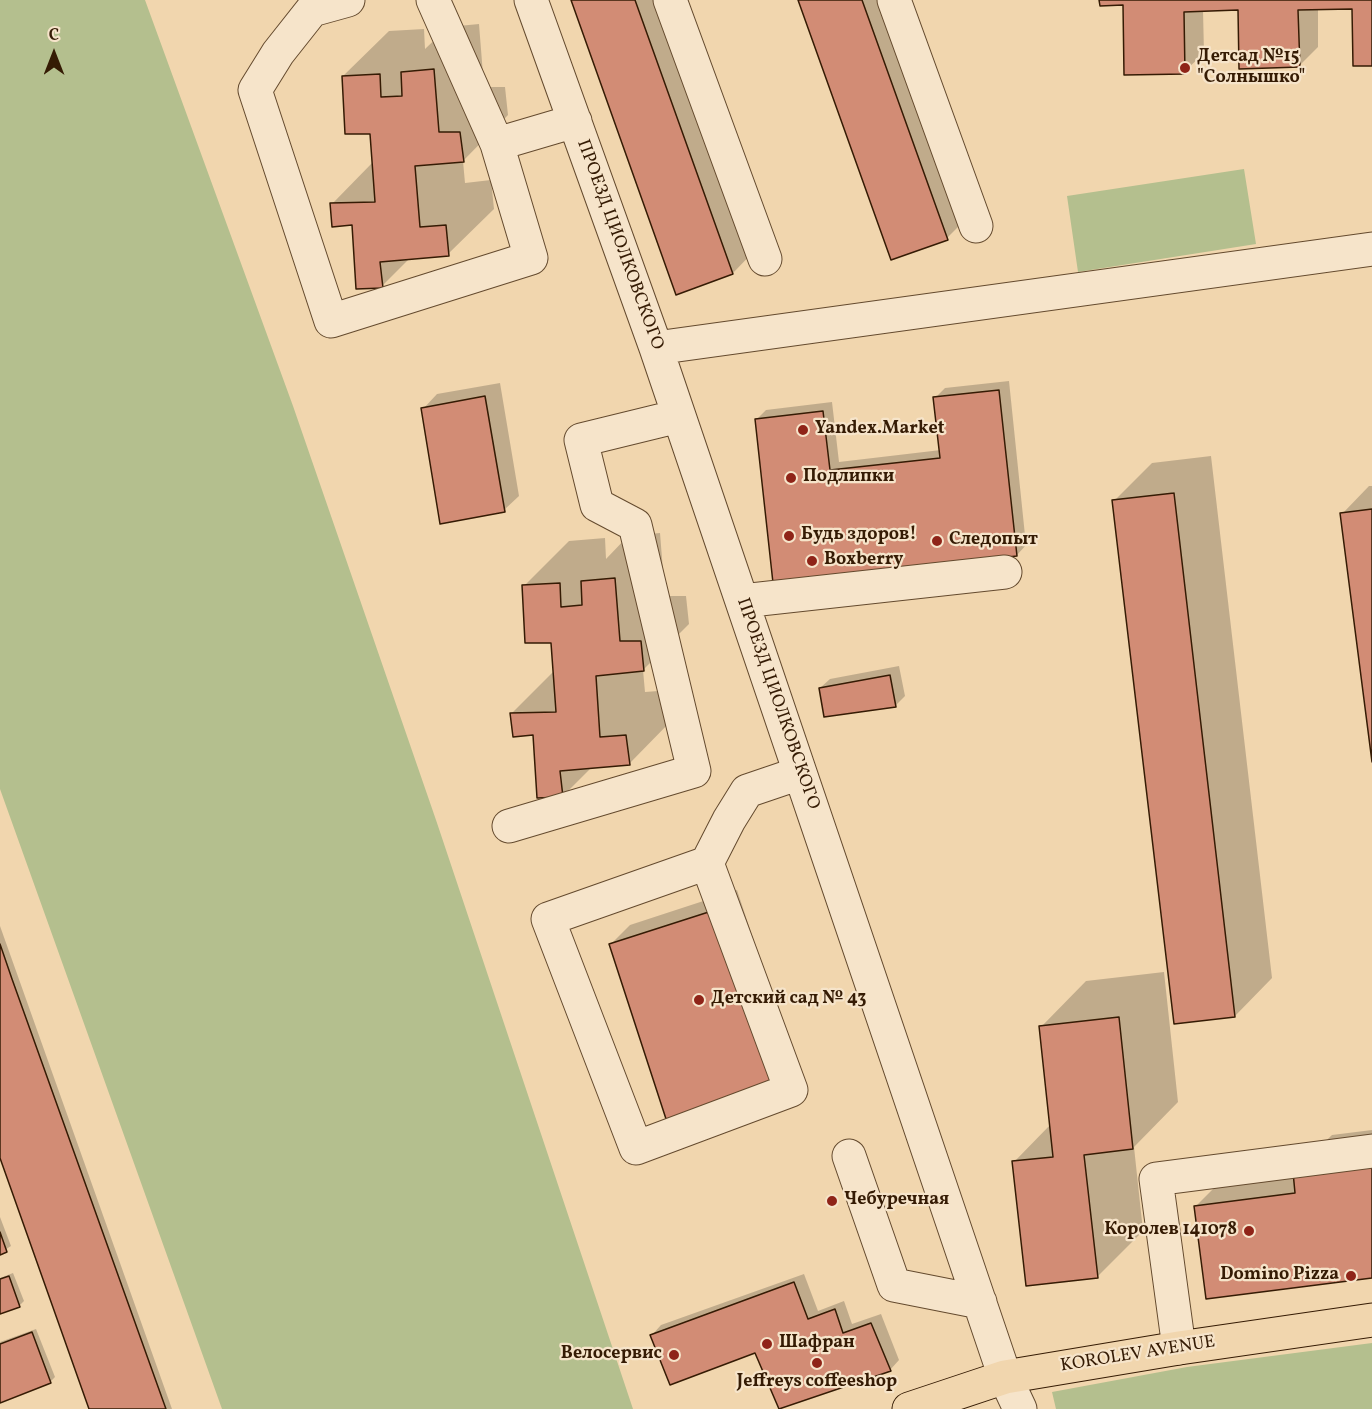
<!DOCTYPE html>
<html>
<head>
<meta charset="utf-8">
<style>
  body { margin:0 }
  #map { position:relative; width:1372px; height:1409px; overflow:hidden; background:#f1d6ae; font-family:Vollkorn,serif }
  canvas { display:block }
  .north { position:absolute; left:24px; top:24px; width:60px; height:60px; -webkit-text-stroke:4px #f6e4ca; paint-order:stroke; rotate:0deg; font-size:16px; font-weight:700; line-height:24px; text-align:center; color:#351b04 }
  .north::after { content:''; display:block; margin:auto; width:21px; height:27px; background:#351b04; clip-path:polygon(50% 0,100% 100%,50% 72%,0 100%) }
</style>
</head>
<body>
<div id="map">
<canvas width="1372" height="1409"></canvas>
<div class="north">С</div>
</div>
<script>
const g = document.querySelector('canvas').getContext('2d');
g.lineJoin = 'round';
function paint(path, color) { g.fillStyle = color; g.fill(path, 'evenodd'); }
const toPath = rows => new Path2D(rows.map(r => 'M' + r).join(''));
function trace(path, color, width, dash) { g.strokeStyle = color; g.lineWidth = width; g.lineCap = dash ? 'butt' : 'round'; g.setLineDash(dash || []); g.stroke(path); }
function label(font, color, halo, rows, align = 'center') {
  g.font = font + ' Vollkorn,serif'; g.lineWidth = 4.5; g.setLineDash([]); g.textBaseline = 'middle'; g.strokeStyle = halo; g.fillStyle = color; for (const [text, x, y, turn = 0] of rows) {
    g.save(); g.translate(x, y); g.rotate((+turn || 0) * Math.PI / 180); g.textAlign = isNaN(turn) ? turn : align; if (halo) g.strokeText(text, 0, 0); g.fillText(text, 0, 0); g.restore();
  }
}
paint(toPath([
  [0,0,145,0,293,406,436,820,633,1409,222,1409,0,789],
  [1244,169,1256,244,1078,272,1067,196],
  [1372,1343,1372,1409,1056,1409,1052,1392,1187,1367]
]), '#b4bf8e');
paint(toPath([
  [572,0,673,0,760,245,733,273],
  [799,0,899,0,974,211,947,238],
  [1101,0,1372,0,1372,64,1354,8,1318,8,1318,47,1299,66,1240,9,1203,10,1204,53,1184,72,1124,4],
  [479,24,484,87,505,87,508,115,463,161,465,183,491,180,494,209,448,254,411,257,382,286,354,223,332,204,374,161,371,132,343,76,389,31,424,29,425,49,448,27],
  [1009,381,1026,545,1017,555,774,581,757,419,766,410,832,402,839,462,941,450,935,398,945,388],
  [500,383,519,496,504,510,423,409,437,394],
  [1211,456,1272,978,1235,1016,1114,501,1152,463],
  [1369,486,1372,486,1372,750,1342,514],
  [660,533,665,596,686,596,689,624,643,670,645,692,671,690,674,718,629,764,592,767,563,796,534,733,512,713,554,671,552,642,524,586,569,541,605,538,606,559,628,536],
  [899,666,905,696,895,706,820,688,830,679],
  [737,890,795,1065,610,945,630,925],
  [0,926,172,1409,91,1409,0,1154],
  [1164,972,1178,1102,1134,1147,1143,1231,1098,1276,1014,1162,1051,1124,1041,1027,1086,981],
  [1372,1130,1372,1276,1196,1206,1233,1169,1307,1159,1332,1135],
  [0,1217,11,1246,0,1253],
  [13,1273,24,1301,20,1305,0,1313,0,1278],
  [804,1274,818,1311,844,1301,852,1324,881,1314,899,1360,890,1370,652,1335,661,1325],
  [36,1329,55,1377,50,1382,0,1401,0,1342]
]), '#0003');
const building = toPath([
  [571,0,635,0,733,274,676,295,571,0],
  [798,0,862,0,948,240,891,260,798,0],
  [1099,0,1372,0,1372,66,1353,66,1352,9,1298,10,1300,67,1239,69,1238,10,1184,12,1185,74,1124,75,1123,5,1100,6,1099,0],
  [434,69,439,132,460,132,464,162,415,166,420,227,446,225,449,256,380,262,383,288,356,289,352,225,332,227,330,203,375,202,370,134,345,134,342,76,380,74,381,97,402,96,401,72,434,69],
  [999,390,1017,556,773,583,755,419,823,411,830,470,940,458,933,397,999,390],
  [485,396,505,512,440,524,421,408,485,396],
  [1174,493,1235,1017,1174,1024,1112,500,1174,493],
  [1372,509,1372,762,1340,513,1372,509],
  [615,578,620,641,641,641,644,671,596,676,600,737,626,735,630,765,560,771,563,797,537,798,533,735,513,737,510,713,556,712,551,643,525,643,522,585,560,583,561,607,582,605,581,581,615,578],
  [890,675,896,707,824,717,819,688,890,675],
  [718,909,776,1086,667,1122,609,944,718,909],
  [0,944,12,979,166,1409,89,1409,0,1158,0,944],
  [1119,1017,1133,1149,1084,1155,1098,1278,1026,1286,1012,1161,1053,1157,1039,1026,1119,1017],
  [1372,1162,1372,1278,1206,1299,1194,1206,1295,1193,1293,1172,1372,1162],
  [0,1232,7,1252,0,1255,0,1232],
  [9,1276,20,1307,0,1314,0,1279,9,1276],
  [794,1282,808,1319,835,1309,843,1333,871,1323,891,1371,779,1409,755,1353,670,1385,650,1335,794,1282],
  [32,1332,51,1383,0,1403,0,1344,32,1332]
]);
paint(building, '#d28c75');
trace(building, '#351b04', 1.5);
const minor = toPath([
  [348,0,312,10,278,53,255,90,331,321,531,258,497,144,433,0],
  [531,0,656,348,1005,1377,1020,1409],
  [670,0,765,259],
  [894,0,976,226],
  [497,144,575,121],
  [656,348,1372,249],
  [742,601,1005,572],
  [509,826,694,771,635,525,597,505,581,440,679,416],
  [707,863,791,1090,636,1148,548,919,707,863,729,820,747,791,800,773],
  [849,1156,894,1285,980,1302],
  [1179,1348,1156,1179,1372,1151]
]);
const major = toPath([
  [909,1409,1005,1377,1179,1348,1372,1320]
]);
trace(minor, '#644a2e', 35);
trace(major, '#351b04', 35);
trace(minor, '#f6e4ca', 33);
trace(major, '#f1d6ae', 33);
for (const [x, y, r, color] of [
  [1185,68,6,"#8f2418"],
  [803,430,6,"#8f2418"],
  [791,478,6,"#8f2418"],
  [789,536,6,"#8f2418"],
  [937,541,6,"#8f2418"],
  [812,561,6,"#8f2418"],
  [699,1000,6,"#8f2418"],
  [832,1201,6,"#8f2418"],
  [1249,1231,6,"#8f2418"],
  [1351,1276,6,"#8f2418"],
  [767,1344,6,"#8f2418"],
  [674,1355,6,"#8f2418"],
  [817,1363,6,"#8f2418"]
]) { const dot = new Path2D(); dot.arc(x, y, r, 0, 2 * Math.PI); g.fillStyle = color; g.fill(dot); trace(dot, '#f6e4ca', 2); }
label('bold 18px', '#351b04', '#f6e4ca', [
  ["Детсад №15",1197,58],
  ["\"Солнышко\"",1197,79],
  ["Yandex.Market",815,430],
  ["Подлипки",803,478],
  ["Будь здоров!",801,536],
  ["Следопыт",949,541],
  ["Boxberry",824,561],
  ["Детский сад № 43",711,1000],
  ["Чебуречная",844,1201],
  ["Королев 141078",1237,1231,"right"],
  ["Domino Pizza",1339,1276,"right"],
  ["Шафран",779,1344],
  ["Велосервис",662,1355,"right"],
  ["Jeffreys coffeeshop",817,1383,"center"]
], 'left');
label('18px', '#351b04', '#f6e4ca', [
  ["ПРОЕЗД ЦИОЛКОВСКОГО",619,245,70],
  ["ПРОЕЗД ЦИОЛКОВСКОГО",777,704,71],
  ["KOROLEV AVENUE",1138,1355,-9]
]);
</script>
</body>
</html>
